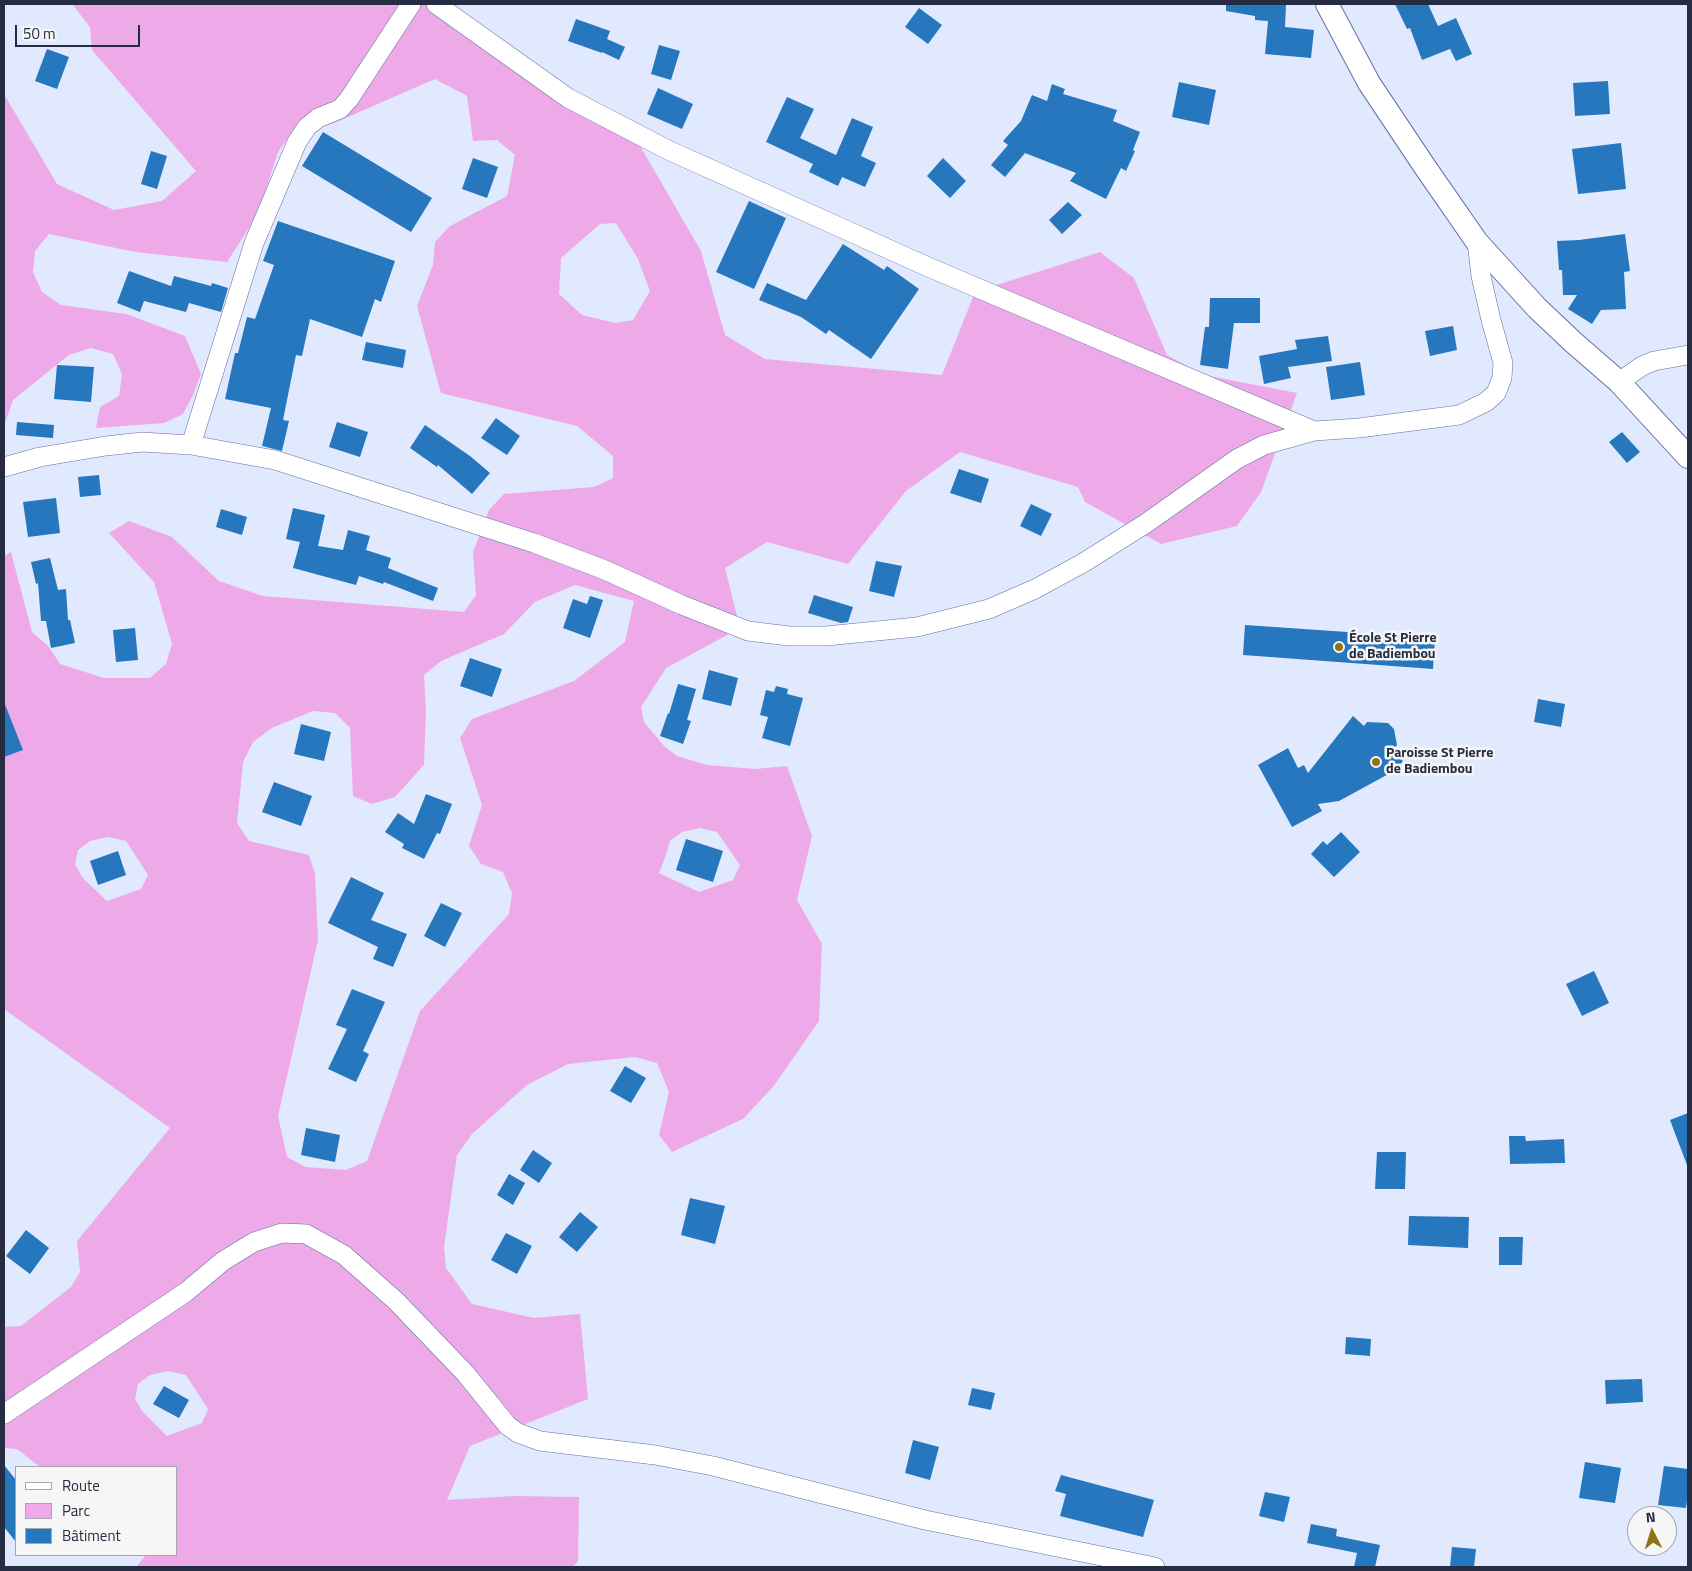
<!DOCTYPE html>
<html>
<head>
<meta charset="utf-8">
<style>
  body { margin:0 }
  #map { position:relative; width:1692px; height:1571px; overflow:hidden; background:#e0e9fe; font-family:"Titillium Web",sans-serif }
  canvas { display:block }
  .frame { position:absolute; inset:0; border:5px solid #262d42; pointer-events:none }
  .legend { position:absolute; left:15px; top:1466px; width:162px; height:90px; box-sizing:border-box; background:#f6f6f6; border:1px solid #a3a6ae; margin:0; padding:6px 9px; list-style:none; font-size:15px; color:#262d42 }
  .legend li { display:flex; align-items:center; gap:10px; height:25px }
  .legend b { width:25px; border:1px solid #a3a6ae }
  .north { position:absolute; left:1627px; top:1506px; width:50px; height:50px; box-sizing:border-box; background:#f6f6f6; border:1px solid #a3a6ae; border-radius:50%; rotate:355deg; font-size:14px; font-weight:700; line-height:20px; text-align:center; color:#262d42 }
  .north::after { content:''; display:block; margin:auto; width:18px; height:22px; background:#907318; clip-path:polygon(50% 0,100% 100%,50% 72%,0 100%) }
  .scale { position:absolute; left:15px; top:25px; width:125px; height:22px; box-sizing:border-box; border:2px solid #262d42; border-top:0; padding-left:6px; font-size:15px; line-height:18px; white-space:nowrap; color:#262d42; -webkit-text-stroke:4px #f6f6f6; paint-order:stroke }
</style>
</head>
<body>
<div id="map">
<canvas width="1692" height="1571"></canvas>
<div class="frame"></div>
<ul class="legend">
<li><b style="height:6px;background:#fff"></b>Route</li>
<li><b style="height:14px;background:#eea9e9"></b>Parc</li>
<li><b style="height:14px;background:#2677be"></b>Bâtiment</li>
</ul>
<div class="north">N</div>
<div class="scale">50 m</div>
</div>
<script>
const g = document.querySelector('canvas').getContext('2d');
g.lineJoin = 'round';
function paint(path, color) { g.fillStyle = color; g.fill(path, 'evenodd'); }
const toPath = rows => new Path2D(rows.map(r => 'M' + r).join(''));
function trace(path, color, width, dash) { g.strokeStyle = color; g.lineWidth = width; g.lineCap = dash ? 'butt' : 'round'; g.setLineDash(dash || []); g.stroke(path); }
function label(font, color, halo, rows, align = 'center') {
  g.font = font + ' "Titillium Web",sans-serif'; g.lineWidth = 5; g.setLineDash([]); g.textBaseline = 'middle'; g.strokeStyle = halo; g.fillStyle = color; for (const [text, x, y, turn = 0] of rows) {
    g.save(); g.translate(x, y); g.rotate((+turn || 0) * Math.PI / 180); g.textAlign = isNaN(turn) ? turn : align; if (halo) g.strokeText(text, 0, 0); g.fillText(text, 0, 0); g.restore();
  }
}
paint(toPath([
  [72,4,426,4,636,139,701,251,725,335,765,359,942,375,975,292,1100,252,1134,278,1167,355,1204,375,1297,393,1261,492,1237,526,1161,544,1085,502,1078,487,960,452,906,491,848,564,767,542,725,568,740,628,666,668,641,707,644,722,664,746,677,756,707,765,755,769,787,766,812,836,797,900,822,944,819,1021,773,1087,743,1119,672,1152,659,1135,669,1092,657,1063,635,1057,568,1064,527,1085,472,1134,457,1155,444,1247,446,1268,472,1304,534,1318,580,1314,588,1399,470,1446,447,1500,513,1496,579,1497,578,1561,573,1567,136,1567,146,1555,176,1555,176,1467,40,1467,17,1449,4,1448,4,1327,21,1326,71,1287,80,1272,77,1241,170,1128,4,1009,4,556,11,552,32,632,49,647,60,664,104,678,150,678,166,664,172,644,154,582,109,533,129,521,172,537,219,581,263,596,464,612,476,595,473,552,489,510,504,494,594,487,613,478,613,456,577,426,441,393,417,306,433,265,435,242,450,226,507,196,515,155,497,140,473,141,467,96,435,79,332,124,291,134,278,152,258,214,227,262,135,252,49,234,35,251,33,272,42,292,61,305,126,314,185,336,201,374,193,395,183,414,164,423,96,428,100,407,119,396,122,374,113,354,91,348,69,355,13,400,4,426,4,94,57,184,114,210,162,201,196,171,92,50,90,27],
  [616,223,638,259,650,291,633,320,615,323,582,315,559,294,561,258,600,224],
  [575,585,634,601,625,642,574,681,472,719,460,738,482,805,469,846,481,864,503,872,512,893,509,914,420,1011,367,1161,346,1170,305,1167,287,1157,278,1116,318,940,315,874,309,855,249,841,237,823,243,762,253,742,272,728,313,711,335,713,350,728,353,796,372,804,395,797,424,765,426,712,424,675,441,661,504,634,535,602],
  [700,828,717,832,740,865,733,880,699,892,659,873,666,855,670,841,682,832],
  [108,837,126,841,148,875,141,889,107,901,83,878,75,865,78,850,90,841],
  [168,1371,186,1375,208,1409,202,1423,167,1436,143,1412,135,1399,138,1384,150,1375]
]), '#eea9e9');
paint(toPath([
  [1226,4,1286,4,1285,27,1314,30,1311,58,1265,54,1268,21,1255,20,1255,16,1226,11],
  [1395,4,1428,4,1438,26,1456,18,1472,54,1456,61,1450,49,1422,60,1410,28,1407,29],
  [919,8,942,25,928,44,905,27],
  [576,19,610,31,607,39,625,47,619,60,602,52,602,53,568,41],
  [659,45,680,51,671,80,651,74],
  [47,49,69,57,57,89,35,81],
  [1608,81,1610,114,1575,116,1573,83],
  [1179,82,1216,90,1209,125,1172,117],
  [1052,84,1065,89,1063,94,1117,110,1113,121,1140,132,1133,150,1135,151,1126,171,1121,168,1106,199,1070,181,1076,173,1025,153,1005,177,991,165,1008,145,1003,141,1021,121,1032,95,1047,101],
  [658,88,693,104,682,129,647,114],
  [787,97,814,109,800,138,836,155,852,118,873,127,861,156,876,163,865,187,842,177,838,186,809,172,813,164,766,142],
  [323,132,432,198,411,232,302,166],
  [1621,143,1626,189,1578,194,1572,149],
  [151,151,167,156,157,189,141,184],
  [473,158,498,167,487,198,462,189],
  [943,158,966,181,950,198,927,176],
  [749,201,786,218,754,289,716,272],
  [1068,202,1082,215,1062,234,1049,220],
  [278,221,395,261,381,302,375,299,362,337,310,319,302,356,296,355,283,420,289,421,282,451,262,446,271,408,225,399,235,353,238,353,247,317,255,319,274,265,263,261],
  [1625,234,1630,271,1624,272,1626,309,1601,310,1592,324,1568,309,1577,295,1563,295,1562,270,1559,270,1557,241,1579,240],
  [843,244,884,270,887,266,919,289,871,359,829,330,826,334,801,317,759,300,767,283,806,300],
  [129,271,171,286,174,276,211,286,212,283,228,288,221,312,189,303,186,312,144,301,140,312,117,303],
  [1210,298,1260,298,1260,323,1234,323,1228,369,1200,365,1205,327,1209,327],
  [1453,326,1457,350,1430,356,1425,331],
  [1328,336,1332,361,1288,367,1291,378,1264,384,1259,356,1297,349,1295,340],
  [366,342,406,350,403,368,362,360],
  [1360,362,1365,395,1331,400,1326,367],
  [57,365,94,367,91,402,54,399],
  [496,418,520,436,507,455,481,438],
  [17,422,54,425,53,438,16,435],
  [337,422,368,432,360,457,329,447],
  [425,425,470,456,490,473,472,494,438,465,437,467,410,448],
  [1622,432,1640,452,1627,463,1609,442],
  [959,469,989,479,981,503,950,493],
  [99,475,101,495,80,497,78,477],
  [56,498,60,533,28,537,23,502],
  [1031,504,1052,514,1041,536,1020,526],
  [293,508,325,515,318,546,343,550,348,530,370,536,366,550,391,558,388,568,438,588,433,601,384,582,383,584,359,576,356,585,293,568,300,542,286,539],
  [221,509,247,517,242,535,216,527],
  [50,558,58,590,66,589,68,620,70,620,75,643,51,648,46,621,41,621,38,583,36,584,31,562],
  [876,561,902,566,894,597,869,591],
  [814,595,853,607,848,622,841,623,808,613],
  [590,596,603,600,590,638,563,628,573,599,587,604],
  [1245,625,1435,638,1433,669,1243,655],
  [135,628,138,660,116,662,113,630],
  [470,658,502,669,492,697,460,686],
  [709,670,738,678,731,706,702,699],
  [678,684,696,689,687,720,691,721,683,744,660,736,668,713,669,714],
  [776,686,788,689,787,694,803,698,790,746,762,738,768,717,760,715,766,690,774,692],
  [1538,699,1565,704,1561,727,1534,722],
  [4,702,23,750,4,757],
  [1353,716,1364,726,1367,722,1388,723,1394,729,1397,745,1392,751,1403,761,1394,771,1339,801,1318,804,1322,811,1292,827,1258,765,1288,748,1298,768,1304,765,1308,773],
  [301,724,331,732,324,761,294,754],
  [274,782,312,796,301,826,262,812],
  [426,794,452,804,440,834,437,833,424,859,402,848,404,844,385,832,398,813,414,824],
  [1341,832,1360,852,1334,877,1311,854,1323,841,1327,845],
  [686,839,723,851,713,882,676,870],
  [118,851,126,875,98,885,90,861],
  [351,877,384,893,371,920,407,934,393,967,373,959,378,947,328,923],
  [441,903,462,913,445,947,424,936],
  [1594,971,1609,1003,1582,1016,1566,984],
  [352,989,385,1002,363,1051,369,1054,356,1082,328,1069,347,1029,336,1025],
  [625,1066,646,1078,631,1103,610,1091],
  [1688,1113,1688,1164,1687,1165,1670,1120],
  [306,1128,340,1135,335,1162,301,1155],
  [1509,1136,1525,1136,1526,1141,1564,1139,1565,1163,1510,1164],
  [533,1150,552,1163,539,1183,520,1170],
  [1377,1152,1406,1152,1405,1189,1375,1189],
  [509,1174,525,1183,513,1205,497,1195],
  [690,1198,725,1206,715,1244,681,1235],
  [580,1212,598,1227,577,1252,559,1237],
  [1409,1216,1469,1217,1468,1248,1408,1245],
  [26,1230,49,1248,30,1274,6,1256],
  [506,1233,532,1246,517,1274,491,1260],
  [1499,1237,1523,1237,1522,1265,1499,1265],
  [1346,1337,1371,1339,1370,1356,1345,1354],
  [1642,1379,1643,1402,1606,1404,1605,1380],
  [164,1386,189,1400,179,1418,153,1404],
  [972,1388,995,1393,991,1410,968,1405],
  [913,1440,939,1447,930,1480,905,1473],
  [1585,1462,1621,1468,1615,1503,1579,1498],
  [4,1465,16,1480,16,1542,4,1527],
  [1664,1466,1688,1469,1688,1494,1686,1508,1658,1505],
  [1061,1475,1154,1500,1143,1537,1060,1516,1066,1494,1055,1491],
  [1265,1492,1290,1497,1284,1522,1259,1516],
  [1311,1524,1337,1529,1336,1536,1380,1545,1375,1567,1354,1567,1357,1553,1307,1543],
  [1452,1547,1476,1549,1474,1567,1450,1567]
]), '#2677be');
const minor = toPath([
  [436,4,568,98,668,150,926,266,1314,431],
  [1619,382,1642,366,1654,361,1688,355],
  [191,445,254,243,297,142,307,127,318,118,340,109,349,99,411,4],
  [4,467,40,457,106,446,142,442,191,445,275,460,534,543,605,570,682,605,748,631,789,636,826,636,917,627,989,609,1035,589,1083,563,1145,524,1237,459,1264,445,1314,431,1359,428,1459,415,1486,402,1496,393,1502,378,1503,363,1491,320,1481,276,1477,242],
  [4,1414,186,1292,223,1261,254,1242,282,1233,306,1234,344,1255,396,1301,465,1373,508,1426,518,1433,540,1441,655,1455,713,1466,925,1520,1155,1567]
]);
const tertiary = toPath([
  [1327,4,1369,83,1425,167,1477,242,1537,308,1573,342,1619,382,1688,457]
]);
trace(minor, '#6171a1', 20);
trace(tertiary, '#6171a1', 24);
trace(minor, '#fff', 19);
trace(tertiary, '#fff', 22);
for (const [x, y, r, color] of [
  [1339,647,5,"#907318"],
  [1376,762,5,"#907318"]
]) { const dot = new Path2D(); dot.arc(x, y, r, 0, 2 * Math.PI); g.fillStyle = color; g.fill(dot); trace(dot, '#f6f6f6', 2); }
label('bold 14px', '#262d42', '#f6f6f6', [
  ["École St Pierre",1349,639],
  ["de Badiembou",1349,655],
  ["Paroisse St Pierre",1386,754],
  ["de Badiembou",1386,770]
], 'left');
</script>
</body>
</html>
